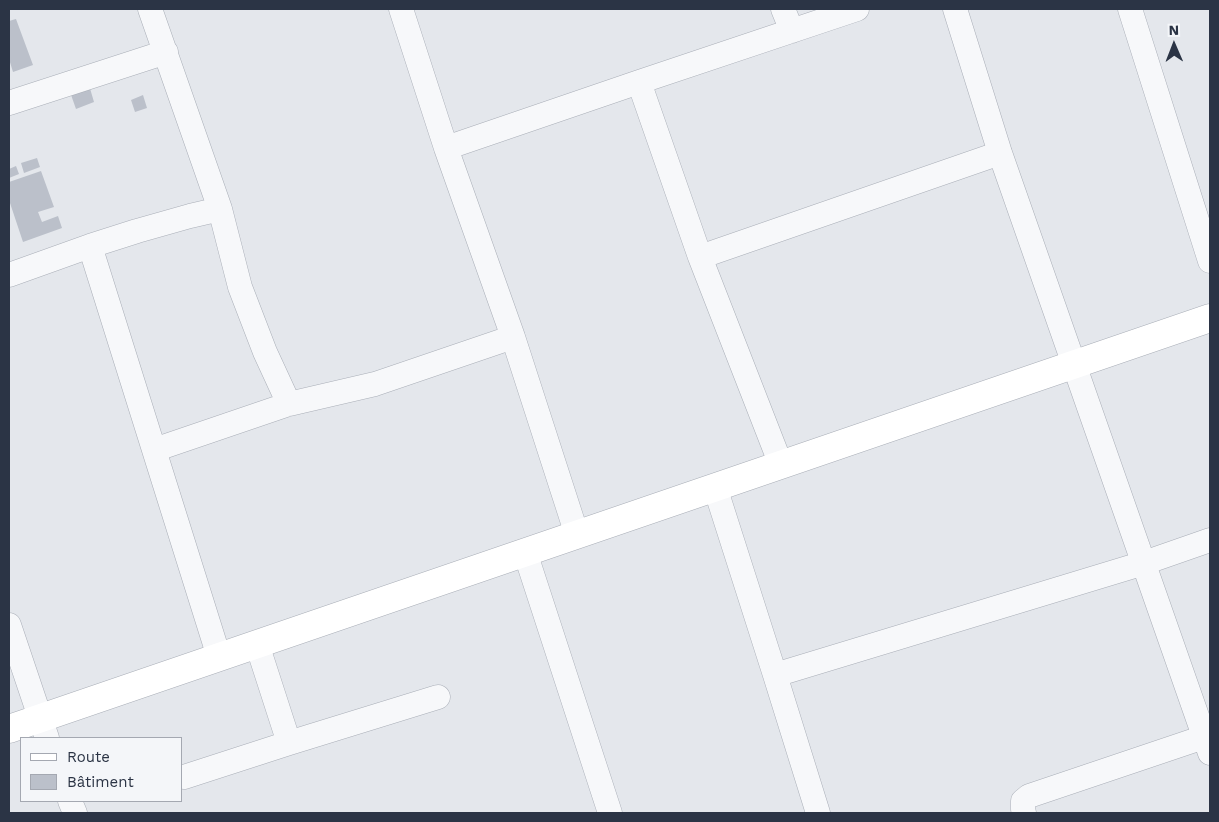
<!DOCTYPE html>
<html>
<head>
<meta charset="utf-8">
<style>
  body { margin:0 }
  #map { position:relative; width:1219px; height:822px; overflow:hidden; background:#e4e7ec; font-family:"Work Sans",sans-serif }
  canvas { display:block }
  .frame { position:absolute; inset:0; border:10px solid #2b3445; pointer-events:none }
  .legend { position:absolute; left:20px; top:737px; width:162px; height:65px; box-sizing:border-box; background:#f4f6f9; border:1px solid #a4a8b1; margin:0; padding:6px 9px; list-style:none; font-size:15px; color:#2b3445 }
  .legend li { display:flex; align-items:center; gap:10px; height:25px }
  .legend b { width:25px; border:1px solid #a4a8b1 }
  .north { position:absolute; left:1149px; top:20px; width:50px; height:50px; -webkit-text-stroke:4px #f4f6f9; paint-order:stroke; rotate:359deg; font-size:14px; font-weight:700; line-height:20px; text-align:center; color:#2b3445 }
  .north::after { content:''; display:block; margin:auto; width:18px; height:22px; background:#2b3445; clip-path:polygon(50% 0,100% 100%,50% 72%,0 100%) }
</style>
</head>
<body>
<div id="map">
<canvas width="1219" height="822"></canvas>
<div class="frame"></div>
<ul class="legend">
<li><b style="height:6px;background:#fff"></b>Route</li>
<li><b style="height:14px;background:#bbc0ca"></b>Bâtiment</li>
</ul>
<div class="north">N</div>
</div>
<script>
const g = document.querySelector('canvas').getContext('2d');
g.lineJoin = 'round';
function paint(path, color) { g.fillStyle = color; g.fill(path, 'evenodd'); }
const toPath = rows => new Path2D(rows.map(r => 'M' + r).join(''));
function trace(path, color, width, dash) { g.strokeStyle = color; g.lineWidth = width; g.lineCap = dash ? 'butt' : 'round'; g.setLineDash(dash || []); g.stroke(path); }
paint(toPath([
  [16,19,33,65,13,72,9,59,9,21],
  [89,85,94,102,76,109,70,92],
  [143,95,147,108,135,112,131,100],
  [37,158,40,167,24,173,21,163],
  [16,166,19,174,9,178,9,169],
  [41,171,54,207,38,212,42,222,58,216,62,228,23,242,9,200,9,182]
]), '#bbc0ca');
const street = toPath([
  [150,9,220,209,240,287,265,352,289,404],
  [401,9,446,148,513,337,577,535],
  [783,9,792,31],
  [955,9,1000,153,1210,753],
  [1130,9,1210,261],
  [639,82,700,257,781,465],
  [9,103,166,52],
  [446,148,639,82,857,9],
  [90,246,219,657],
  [700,257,1000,153],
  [9,275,90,246,137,231,190,216,220,209],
  [154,450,289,404,375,384,513,337],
  [715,487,775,675,818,813],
  [525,552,610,813],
  [9,625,47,738],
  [257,644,289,743],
  [775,675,1144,563,1210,540],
  [184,777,289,743,438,697],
  [70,801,75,813],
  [1024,813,1023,809,1023,801,1029,796,1210,735]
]);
const secondary = toPath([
  [9,729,1210,318]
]);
trace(street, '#a9aeb7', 25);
trace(secondary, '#a9aeb7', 29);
trace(street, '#f7f8fa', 24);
trace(secondary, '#fff', 28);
</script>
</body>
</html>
